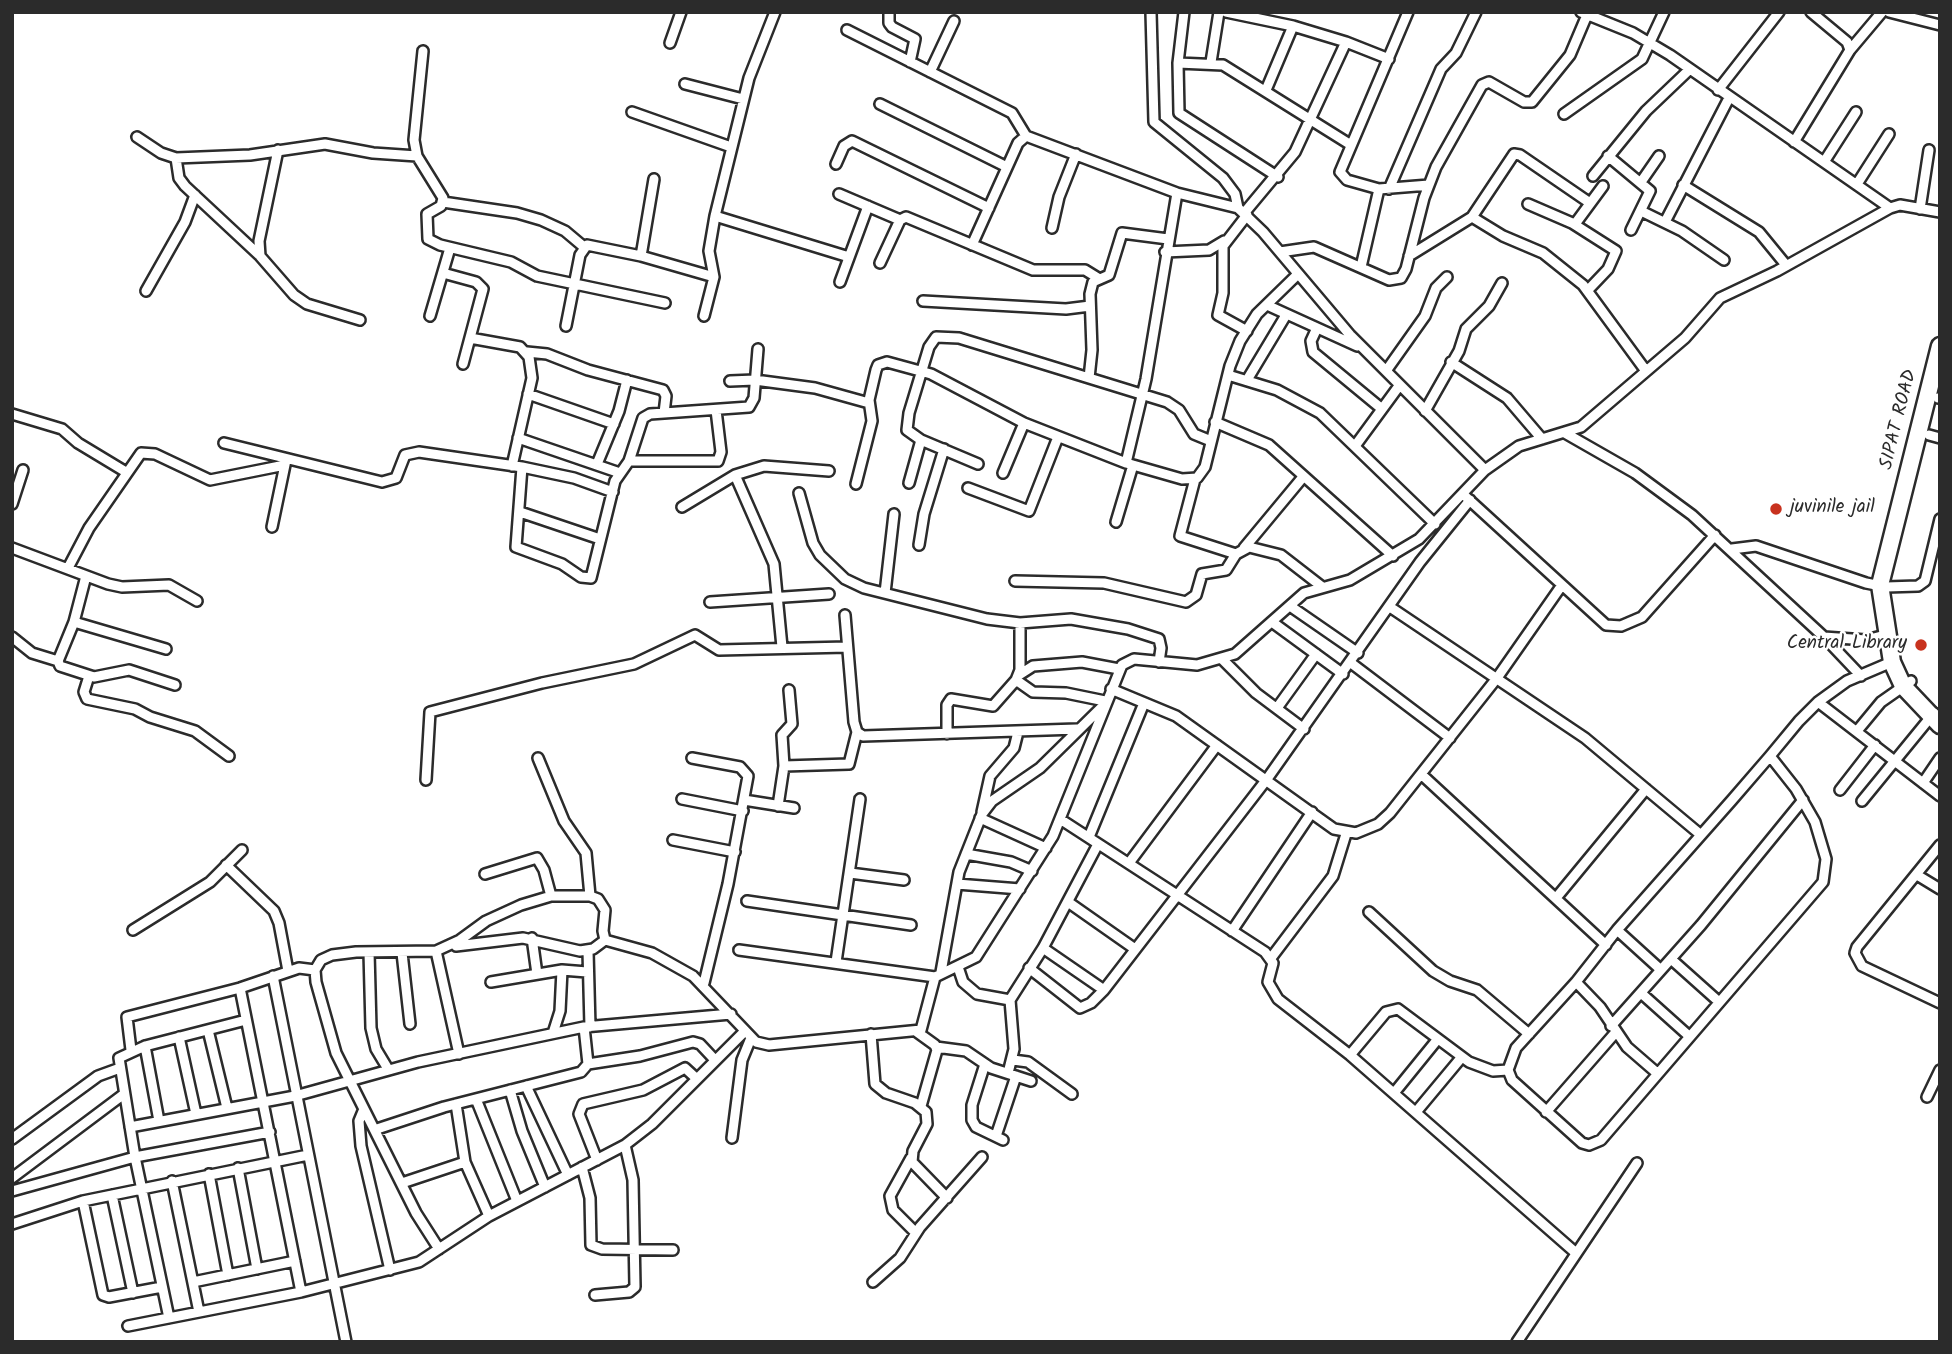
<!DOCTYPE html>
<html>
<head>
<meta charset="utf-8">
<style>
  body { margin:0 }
  #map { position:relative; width:1952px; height:1354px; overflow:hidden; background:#fff; font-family:Kalam,sans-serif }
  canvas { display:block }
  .frame { position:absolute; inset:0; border:14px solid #2b2b2b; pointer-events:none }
</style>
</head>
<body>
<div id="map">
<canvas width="1952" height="1354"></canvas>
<div class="frame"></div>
</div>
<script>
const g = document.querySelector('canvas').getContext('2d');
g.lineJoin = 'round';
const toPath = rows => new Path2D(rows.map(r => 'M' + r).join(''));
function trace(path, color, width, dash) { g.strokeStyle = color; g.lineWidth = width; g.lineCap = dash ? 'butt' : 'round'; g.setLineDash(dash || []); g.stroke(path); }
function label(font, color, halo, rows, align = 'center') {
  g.font = font + ' Kalam,sans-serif'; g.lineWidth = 5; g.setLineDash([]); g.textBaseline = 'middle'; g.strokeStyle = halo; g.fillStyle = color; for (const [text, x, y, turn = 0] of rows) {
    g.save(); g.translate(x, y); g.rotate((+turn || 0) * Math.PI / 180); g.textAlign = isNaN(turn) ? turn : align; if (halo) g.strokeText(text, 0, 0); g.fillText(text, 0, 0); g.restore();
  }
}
const street = toPath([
  [889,12,889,23,892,27,915,39,910,62],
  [1151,12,1154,122,1223,178,1235,194,1238,208],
  [1184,12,1178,63,1179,113,1278,177],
  [1226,12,1293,26,1346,42,1389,59],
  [1408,12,1340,172,1347,180,1379,189,1429,185],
  [1581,12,1633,33,1670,55,1890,208],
  [1889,12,1940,25],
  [847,30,1012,113,1026,136],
  [670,43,681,12],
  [1850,50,1882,12],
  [423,51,414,140,417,156,443,198,441,206,427,214,428,239,440,245,511,262,537,276,665,303],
  [1211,62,1219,12],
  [1178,63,1223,65,1351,145],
  [930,72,954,21],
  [685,84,743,99],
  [1266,90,1293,26],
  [1718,90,1779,12],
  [880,104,1007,167],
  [632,112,731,147],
  [1564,114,1642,59,1664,12],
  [137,137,161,153,176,158,250,155,325,144,373,153,417,156],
  [1794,142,1850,50,1847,42,1811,12],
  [278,150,259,241,260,256,294,295,307,304,360,320],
  [1608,156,1650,191,1631,230],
  [176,158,179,178,185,186,259,255],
  [1824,162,1856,112],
  [836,164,844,146,852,141,989,208],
  [1593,176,1646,111,1690,69],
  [1641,182,1659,156],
  [1857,184,1889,134],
  [1683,185,1759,232,1786,265],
  [1389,189,1441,69,1456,53,1476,12],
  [839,194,900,220],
  [443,202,517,213,541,220,565,231,584,247],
  [1528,204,1572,223,1616,251,1608,269,1588,290],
  [1920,209,1929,150],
  [1641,211,1682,231,1724,260],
  [1245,212,1295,152,1346,42],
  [715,216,849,257],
  [1472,217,1503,236,1543,253,1583,285,1646,371],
  [1665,222,1729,98],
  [1575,224,1603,186],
  [1052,228,1059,197,1076,154],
  [972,245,1018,143,1026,136,1177,193,1238,208,1263,232,1350,335,1485,470],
  [1165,252,1209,250,1224,241],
  [1280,252,1314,247,1389,280,1401,278,1406,269,1424,198,1436,167,1482,85,1489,82,1524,102,1532,102,1570,55,1587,15],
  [641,256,654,179],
  [1409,256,1472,217,1514,154,1520,155,1590,203],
  [880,263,900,220,906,217,1033,270,1085,270,1098,278],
  [1361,267,1379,189],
  [443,273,476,282,483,289,463,364],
  [840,282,868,206],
  [146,291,185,222,195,195],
  [923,301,1066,309,1090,306],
  [1269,306,1357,346],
  [430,316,450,248],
  [704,316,714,277,709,251,715,216,749,78,775,12],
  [566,326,580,255,587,245,641,256,714,277],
  [1317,328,1311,341,1313,352,1382,409],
  [1247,331,1218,315,1223,293,1223,246,1247,215],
  [470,338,520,347,529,357,532,378,512,466],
  [527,352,547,354,588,370,663,390,666,396,664,413],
  [1451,362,1507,398,1542,439],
  [1386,371,1425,316,1436,288,1447,277],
  [1228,375,1277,390,1320,413,1435,524],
  [1089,378,1092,350,1090,294,1093,282,1109,275,1122,233,1168,239],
  [1247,380,1286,315],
  [730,381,755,380,815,388,869,403],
  [528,394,614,424],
  [1938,398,1940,398],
  [1425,411,1459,351,1466,329,1489,306,1502,283],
  [12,414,62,429,78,443,126,472],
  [1215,422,1269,445,1393,556],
  [1565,433,1635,473,1692,515,1824,637,1866,640,1889,634],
  [1929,435,1940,438],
  [518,438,620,473],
  [224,443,382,482,396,478,405,455,419,452,522,467,574,478,613,492],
  [1355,446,1399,386],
  [629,461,718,461,721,452,716,410],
  [1126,463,1146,379,1177,193],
  [597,464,619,411,627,380],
  [978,464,921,440,907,430,909,413,929,347,936,337,959,338,1167,402,1179,410,1194,434,1211,441],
  [522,467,516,547,562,564,581,577,591,578,615,481,629,461,643,418,650,414,749,407,754,398,758,349],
  [1003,473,1024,423],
  [735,475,774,564,782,647],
  [1195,479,1180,536,1236,554],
  [909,483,921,440],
  [856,484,872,421,869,400,876,370,878,365,887,362,931,374,1024,423,1126,463,1182,479,1197,478,1205,467,1230,366,1240,341,1257,314,1297,275],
  [968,488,1029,511,1058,437],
  [799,493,813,543,820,555,845,579,864,588,987,619,1020,623,1071,619,1128,629,1159,639,1161,648,1159,662],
  [1466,497,1606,625,1621,626,1642,617,1715,535],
  [12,504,23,470],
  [682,507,735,475,764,466,829,471],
  [520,512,600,539],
  [1116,522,1133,465],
  [272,527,286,460],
  [919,545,924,514,944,449],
  [12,548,108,584,122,587,169,585,197,601],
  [1244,548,1303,477],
  [1732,549,1756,546,1866,583,1886,587,1918,586,1925,581,1940,519],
  [68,568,89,528,141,453,155,454,210,480,285,465],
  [86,576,74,622,58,661,60,666,94,677,129,670,175,685],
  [1015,581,1104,583,1186,602,1196,595,1202,574,1226,570,1236,554,1249,547,1281,555,1321,586],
  [885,593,894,514],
  [710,602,829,594],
  [1290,606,1358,653],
  [1390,607,1585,738,1701,835],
  [845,615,854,722,857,732,863,736,1077,729],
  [74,622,166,649],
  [1272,622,1343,674],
  [12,637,32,653,58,661],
  [1824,637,1861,676],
  [1223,660,1256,693,1304,729],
  [1351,663,1450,738],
  [1019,675,1033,666,1082,662,1119,669],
  [89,676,84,692,87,699,135,709,150,717,195,731,229,756],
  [1016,680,1033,692,1066,693,1105,701],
  [1111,689,1176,716,1334,829,1356,833,1378,824,1390,813,1497,678,1562,585],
  [1818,702,1940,796],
  [1277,708,1316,654],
  [1857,731,1881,702,1911,681],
  [947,734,947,705,951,699,993,706,1016,680,1020,670,1020,623],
  [1770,756,1796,789,1815,822,1826,859,1823,882,1601,1140,1589,1145,1582,1143,1512,1080,1508,1070,1516,1048,1576,982,1617,930,1732,800,1770,756,1799,721,1818,702,1847,681,1894,661],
  [538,758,564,821,586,853,590,896],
  [692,758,740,767,748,776,728,884,704,983],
  [784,766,849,764,857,732],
  [1421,774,1606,945],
  [426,780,430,712,542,683,634,664,695,635,719,650,847,647],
  [1923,783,1940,758],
  [1840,790,1875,745],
  [682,799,743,811],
  [744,800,794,808],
  [1862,801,1934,713],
  [778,806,784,766,782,735,792,724,789,690],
  [982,812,990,776,1014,748,1018,732],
  [980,818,1046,848],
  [1060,819,1265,952,1273,963,1268,982,1278,999,1350,1055,1576,1253],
  [1089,837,1144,703],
  [673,840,735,852],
  [1940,845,1857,947,1855,953,1862,966,1940,1003],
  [966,854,1011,862,1032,871],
  [1129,863,1217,745],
  [226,865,274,911,279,923,288,971],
  [850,873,904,880],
  [485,874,537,858,544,870,551,896],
  [1917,875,1940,889],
  [957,884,1020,889],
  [1556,898,1646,789],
  [747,901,911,925],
  [1068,902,1135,949],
  [1369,912,1433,971,1450,981,1477,990,1529,1034],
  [133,930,210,882,242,850],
  [1617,930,1661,970],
  [1232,931,1312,812],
  [532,938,537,974],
  [456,946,523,938,580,951,593,949,605,940],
  [1043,948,1104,990],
  [739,950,935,977],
  [436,951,459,1054],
  [588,951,590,1027],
  [369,952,371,1028,376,1049,388,1069],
  [402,953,410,1024],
  [1271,958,1333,876,1346,834],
  [1671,959,1718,1001],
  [836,962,860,799],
  [958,967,963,982,977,994,1010,1000],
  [1029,968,1080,1008,1091,1003,1104,990,1267,779,1420,562,1470,500],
  [941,972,959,872,982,814,992,801,1040,768,1103,706],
  [273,976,346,1342],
  [491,982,562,970,587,972],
  [1576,982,1600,1007,1627,1047,1657,1073],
  [240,988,301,1292],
  [1641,993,1689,1036],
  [1611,1026,1701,925,1803,800],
  [208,1030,227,1108],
  [917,1032,935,1045,937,1050,921,1106],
  [553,1033,560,1011,562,970],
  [871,1034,875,1084,886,1093,915,1103,926,1112,927,1124,913,1151,912,1162,947,1198],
  [179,1037,196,1114],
  [145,1046,159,1121],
  [936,1047,966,1051,991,1068,1031,1081],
  [131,1050,127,1017,240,988,299,968,315,970],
  [1350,1055,1386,1012,1398,1009,1469,1062,1493,1071,1508,1070],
  [1013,1060,1028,1062,1072,1094],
  [588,1064,640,1056,693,1042,700,1044,715,1060],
  [985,1064,972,1105,972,1120,976,1127,1003,1140],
  [1008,1073,1014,1049,1010,1000,1043,948,1098,844],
  [526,1086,568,1175],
  [510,1090,522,1131,545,1187],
  [1394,1093,1437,1040],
  [1927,1097,1940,1070],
  [476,1099,517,1201],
  [456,1104,465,1162,489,1216],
  [364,1109,359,1121,361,1146,390,1270],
  [1416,1112,1461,1058],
  [1546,1112,1616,1032],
  [130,1127,295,1096,418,1062,584,1027,731,1014],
  [377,1129,444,1107,581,1072,588,1064,584,1027],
  [996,1136,1016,1076],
  [732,1138,742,1060,751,1038],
  [12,1139,98,1076,120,1068],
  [911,1158,890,1196,893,1210,916,1233],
  [597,1160,579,1114,583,1104,643,1090,685,1068,697,1079],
  [582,1167,590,1198,591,1245,602,1249,673,1250],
  [238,1168,257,1269],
  [209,1174,228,1275],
  [12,1178,124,1094],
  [172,1181,199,1312],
  [402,1183,465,1162],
  [12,1191,135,1157,270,1132],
  [112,1195,133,1293],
  [83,1201,103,1295,109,1297,162,1287],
  [12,1224,83,1201,308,1155],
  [439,1249,416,1213,336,1053,316,982,315,970,321,960,332,955,356,952,436,951,460,940,486,921,521,905,551,896,590,896,598,899,605,910,603,931,605,940,652,953,693,976,756,1042,769,1045,921,1030,935,977,976,957,1053,836,1122,665,1134,659,1197,665,1235,654,1304,593,1350,580,1419,539,1485,470,1519,446,1581,427,1685,338,1720,298,1777,271,1890,208,1900,205,1940,212],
  [193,1282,295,1261],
  [873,1282,900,1258,920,1227,982,1157],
  [595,1295,629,1292,635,1287,633,1180,625,1145],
  [169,1318,135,1157,119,1058,145,1046,246,1020],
  [128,1326,301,1292,419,1262,489,1216,625,1145,652,1124,744,1032],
  [1517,1342,1637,1163]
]);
const highway = toPath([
  [1940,346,1880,585,1892,662,1903,686,1940,725]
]);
trace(street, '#2b2b2b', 14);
trace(highway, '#2b2b2b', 21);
trace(street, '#fff', 9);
trace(highway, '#fff', 16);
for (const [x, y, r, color] of [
  [1776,509,7,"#c8321e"],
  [1921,645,7,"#c8321e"]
]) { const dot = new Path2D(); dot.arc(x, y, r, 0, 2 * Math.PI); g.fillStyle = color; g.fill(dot); trace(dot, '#fff', 2.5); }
label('19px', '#2b2b2b', '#fff', [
  ["SIPAT ROAD",1900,420,-76]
]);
label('19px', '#2b2b2b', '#fff', [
  ["juvinile jail",1790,509],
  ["Central Library",1907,645,"right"]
], 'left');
</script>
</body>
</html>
